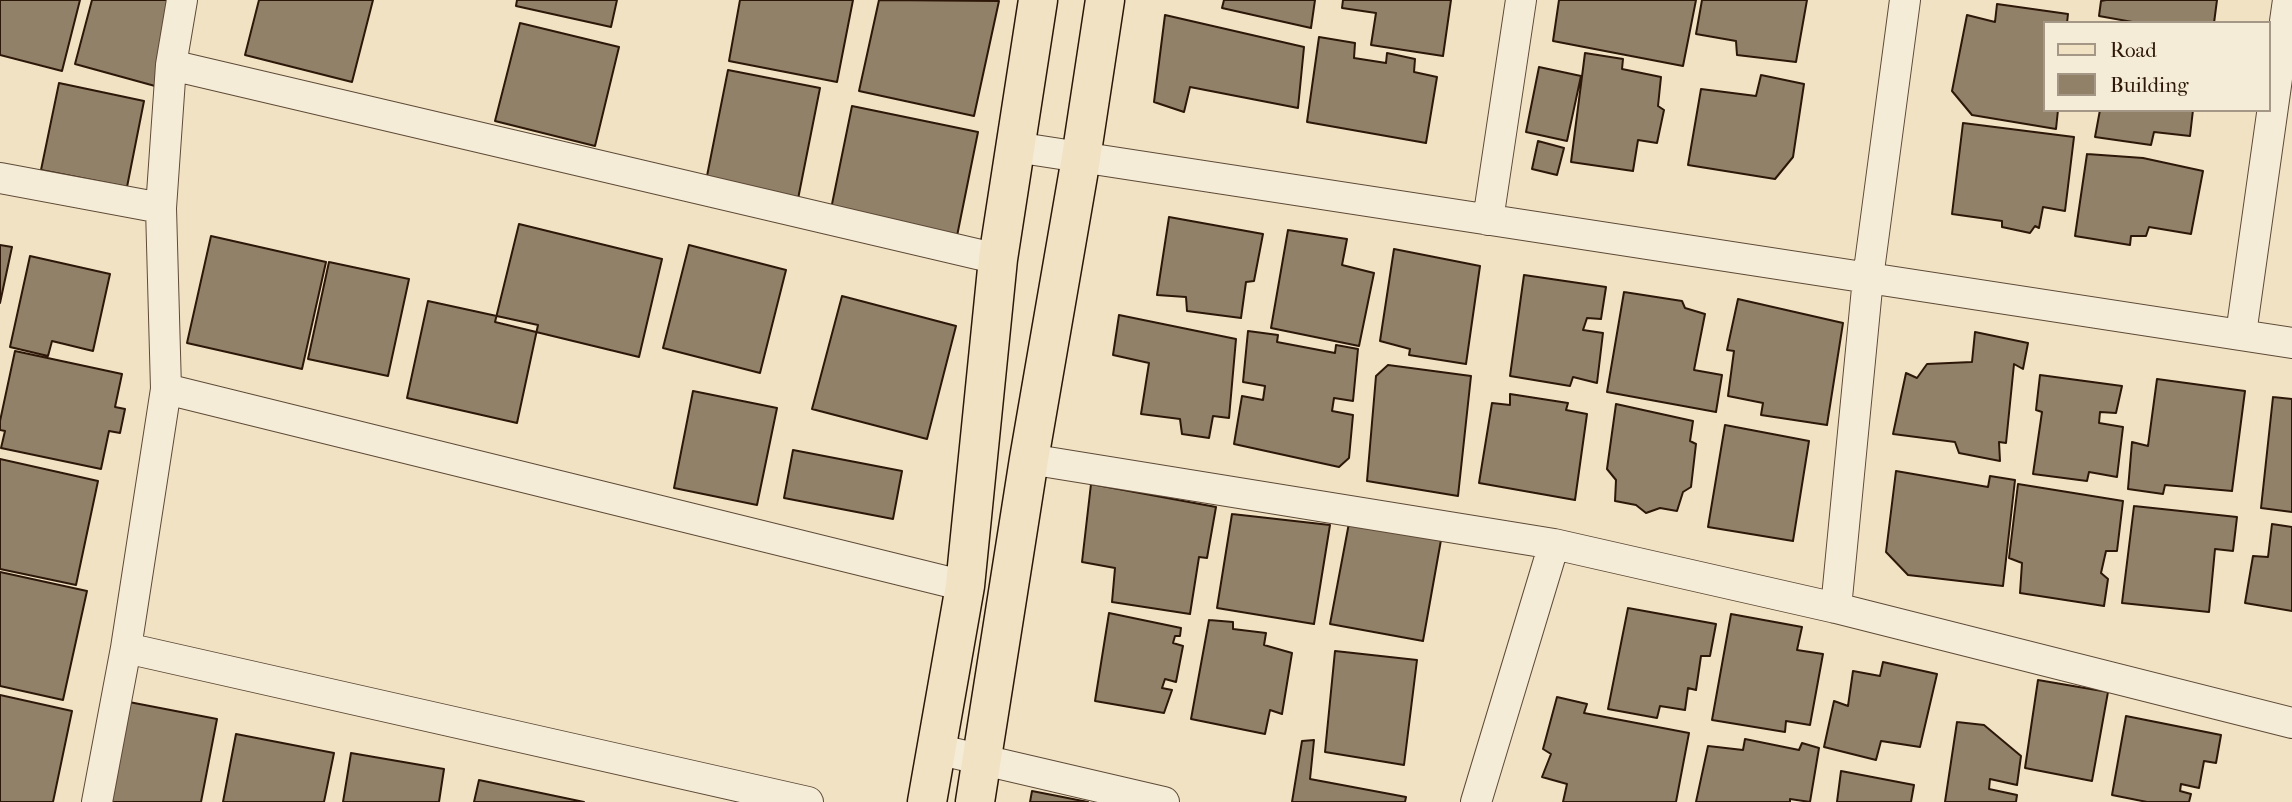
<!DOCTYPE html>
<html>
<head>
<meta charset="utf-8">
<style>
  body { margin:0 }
  #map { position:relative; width:2292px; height:802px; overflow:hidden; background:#f0e2c3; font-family:"IM FELL French Canon",serif }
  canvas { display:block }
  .legend { position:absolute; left:2043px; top:21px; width:228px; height:91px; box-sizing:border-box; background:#f5ecd8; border:2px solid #a59785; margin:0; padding:9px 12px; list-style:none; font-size:21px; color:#2d1708 }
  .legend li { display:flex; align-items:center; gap:14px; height:35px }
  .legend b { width:35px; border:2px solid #a59785 }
</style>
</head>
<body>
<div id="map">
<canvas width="2292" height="802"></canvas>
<ul class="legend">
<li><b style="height:9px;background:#f0e2c3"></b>Road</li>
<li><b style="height:19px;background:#928169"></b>Building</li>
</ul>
</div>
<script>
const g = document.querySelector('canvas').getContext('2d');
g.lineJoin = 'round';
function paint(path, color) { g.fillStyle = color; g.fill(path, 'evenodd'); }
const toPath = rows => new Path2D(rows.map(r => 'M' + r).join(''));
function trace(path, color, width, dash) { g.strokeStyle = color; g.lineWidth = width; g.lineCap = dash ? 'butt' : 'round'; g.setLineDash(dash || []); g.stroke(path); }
const building = toPath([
  [0,0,80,0,62,71,0,55,0,0],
  [92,0,179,0,155,86,75,64,92,0],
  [259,0,373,0,352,82,245,55,259,0],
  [517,0,617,0,611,27,516,6,517,0],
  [740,0,853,0,837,82,729,61,740,0],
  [879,0,999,1,974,116,859,91,879,0],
  [1224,0,1315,0,1311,28,1222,8,1224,0],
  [1343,0,1451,0,1443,56,1371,45,1376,13,1342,8,1343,0],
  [1559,0,1696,0,1683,66,1553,41,1559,0],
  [1702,0,1807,0,1796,62,1737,55,1736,41,1696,34,1702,0],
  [2106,0,2217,0,2214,23,2138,23,2099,16,2101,1,2106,0],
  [1997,4,2068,14,2067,23,2045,23,2045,110,2058,110,2056,129,1972,115,1952,91,1967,15,1995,22,1997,4],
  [1165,15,1304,47,1298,108,1190,87,1184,112,1154,102,1165,15],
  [520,23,619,47,595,146,495,121,520,23],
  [1319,37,1355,43,1354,58,1386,63,1387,53,1415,59,1414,72,1437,77,1426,143,1307,122,1319,37],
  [1585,53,1623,59,1622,69,1661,77,1658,106,1664,110,1657,143,1638,140,1633,171,1571,162,1585,53],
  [1539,67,1581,76,1567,141,1526,132,1539,67],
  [728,70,820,88,798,199,706,181,728,70],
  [1761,75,1804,84,1793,157,1775,179,1688,165,1701,89,1756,96,1761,75],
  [59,83,144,101,127,187,41,170,59,83],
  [852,106,978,132,956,241,830,214,852,106],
  [2100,110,2193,110,2190,136,2154,132,2151,145,2095,137,2100,110],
  [1963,123,2074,137,2065,211,2043,207,2039,228,2035,226,2030,233,2002,227,2002,221,1952,214,1963,123],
  [1538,141,1564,148,1557,175,1532,169,1538,141],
  [2087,154,2143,158,2203,171,2191,234,2149,227,2146,236,2131,236,2130,245,2075,236,2087,154],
  [1169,217,1263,234,1254,281,1246,282,1241,318,1187,311,1186,297,1157,295,1169,217],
  [519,224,662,259,639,357,495,322,519,224],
  [1288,230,1347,239,1342,265,1374,273,1359,346,1271,328,1288,230],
  [211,236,326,262,302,369,187,343,211,236],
  [0,245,12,247,0,303,0,245],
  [689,245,786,270,760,373,663,348,689,245],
  [1394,249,1480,266,1466,364,1409,355,1410,349,1380,341,1394,249],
  [30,256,110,274,93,351,52,341,48,356,10,347,30,256],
  [329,262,409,279,388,376,308,359,329,262],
  [1524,275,1606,287,1601,319,1587,318,1583,330,1603,333,1597,383,1573,377,1570,386,1510,376,1524,275],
  [1624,292,1682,301,1685,308,1705,314,1694,370,1722,375,1716,412,1607,392,1624,292],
  [842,296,956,326,927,439,812,409,842,296],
  [1738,299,1843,323,1827,425,1761,415,1763,403,1728,396,1734,351,1727,350,1738,299],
  [428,301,538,325,517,423,407,398,428,301],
  [1119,315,1236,339,1229,418,1213,416,1209,438,1182,434,1180,419,1141,414,1149,363,1113,355,1119,315],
  [1248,331,1278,335,1277,342,1335,353,1336,345,1358,349,1353,401,1334,398,1332,411,1353,415,1349,458,1339,467,1234,444,1242,396,1263,400,1265,386,1243,382,1248,331],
  [1975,332,2028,343,2023,369,2014,364,2006,443,1999,442,2000,461,1959,453,1955,442,1893,434,1906,373,1917,378,1927,364,1972,362,1975,332],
  [15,351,122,374,115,407,125,409,120,433,109,431,101,469,1,448,5,431,0,430,0,421,15,351],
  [1388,365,1471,376,1458,496,1367,481,1376,376,1388,365],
  [2040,375,2122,386,2116,413,2100,412,2099,423,2123,427,2117,477,2089,472,2087,481,2033,474,2042,412,2036,410,2040,375],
  [2157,379,2245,391,2232,491,2165,485,2163,494,2128,489,2132,442,2148,446,2157,379],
  [693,391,777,408,757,505,674,488,693,391],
  [1510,394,1568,403,1566,410,1587,414,1575,500,1479,483,1492,403,1510,405,1510,394],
  [2273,397,2292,399,2292,512,2261,508,2273,397],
  [1616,404,1693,421,1690,441,1696,444,1691,487,1683,492,1677,511,1660,508,1646,513,1636,505,1615,501,1616,480,1607,469,1616,404],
  [1725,425,1809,441,1793,541,1708,527,1725,425],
  [793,450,902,471,893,519,784,498,793,450],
  [0,459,98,481,76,585,0,569,0,459],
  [1896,471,1988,487,1990,476,2015,480,2003,586,1908,575,1886,552,1896,471],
  [1091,484,1216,507,1207,558,1199,557,1190,614,1112,602,1115,568,1082,562,1091,484],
  [2018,484,2123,501,2117,551,2106,551,2101,573,2108,579,2104,606,2020,593,2022,563,2009,558,2018,484],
  [2134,506,2237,517,2233,551,2215,549,2209,612,2122,603,2134,506],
  [1232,514,1330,525,1314,624,1217,608,1232,514],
  [1349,523,1441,540,1423,641,1330,624,1349,523],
  [2272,524,2292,527,2292,611,2245,603,2253,556,2268,557,2272,524],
  [0,572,87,591,63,700,0,686,0,572],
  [1628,608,1716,624,1710,656,1701,656,1696,690,1688,688,1685,710,1660,706,1657,718,1608,709,1628,608],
  [1109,613,1181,628,1180,636,1175,636,1173,643,1183,646,1176,682,1165,679,1162,688,1172,690,1164,713,1095,701,1109,613],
  [1731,614,1802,627,1797,650,1823,654,1810,725,1786,721,1785,732,1712,720,1731,614],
  [1209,620,1233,622,1233,629,1266,633,1264,645,1292,653,1282,714,1270,710,1265,734,1191,719,1209,620],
  [1335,651,1417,660,1404,765,1325,752,1335,651],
  [1883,662,1937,674,1920,747,1881,741,1876,760,1824,747,1834,701,1848,706,1853,671,1880,676,1883,662],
  [2038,680,2108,692,2092,781,2025,768,2038,680],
  [0,695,72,711,53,802,0,802,0,695],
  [1557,697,1587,704,1584,713,1689,733,1676,802,1563,802,1567,784,1542,777,1551,754,1543,749,1557,697],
  [129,702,217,719,201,802,109,802,129,702],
  [2126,716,2221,735,2216,763,2204,761,2199,788,2181,784,2180,791,2191,794,2189,802,2147,802,2112,795,2126,716],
  [1957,722,1984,725,2021,756,2017,785,1990,779,1989,789,2017,795,2016,802,1945,802,1957,722],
  [236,734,334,753,324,802,223,802,236,734],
  [1745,739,1799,750,1802,743,1819,748,1810,802,1790,799,1790,802,1696,802,1708,746,1743,750,1745,739],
  [1314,740,1310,779,1406,797,1405,802,1292,802,1302,741,1314,740],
  [351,753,444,769,439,802,343,802,351,753],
  [1841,771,1914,785,1911,802,1837,802,1841,771],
  [479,780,584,802,474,802,479,780],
  [1032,791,1088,802,1030,802,1032,791]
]);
paint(building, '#928169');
trace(building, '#2d1708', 2);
const street = toPath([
  [171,65,998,259],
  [1015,147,2292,343],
  [0,178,161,208],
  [1488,220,1521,0],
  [2241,334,2288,0],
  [166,389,965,586],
  [1029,459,1554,544,1836,608,2292,723],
  [1836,608,1868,278,1905,0],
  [126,648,808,802],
  [936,749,1164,802],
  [97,802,126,648,166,389,161,208,171,65,182,0],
  [1476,802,1554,544]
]);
const primary = toPath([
  [927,802,965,586,998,259,1038,0],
  [975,802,1029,459,1081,158,1105,0]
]);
trace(street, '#5e4a37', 32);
trace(primary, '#2d1708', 41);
trace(street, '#f5ecd8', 30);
trace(primary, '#f0e2c3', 38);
</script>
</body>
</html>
